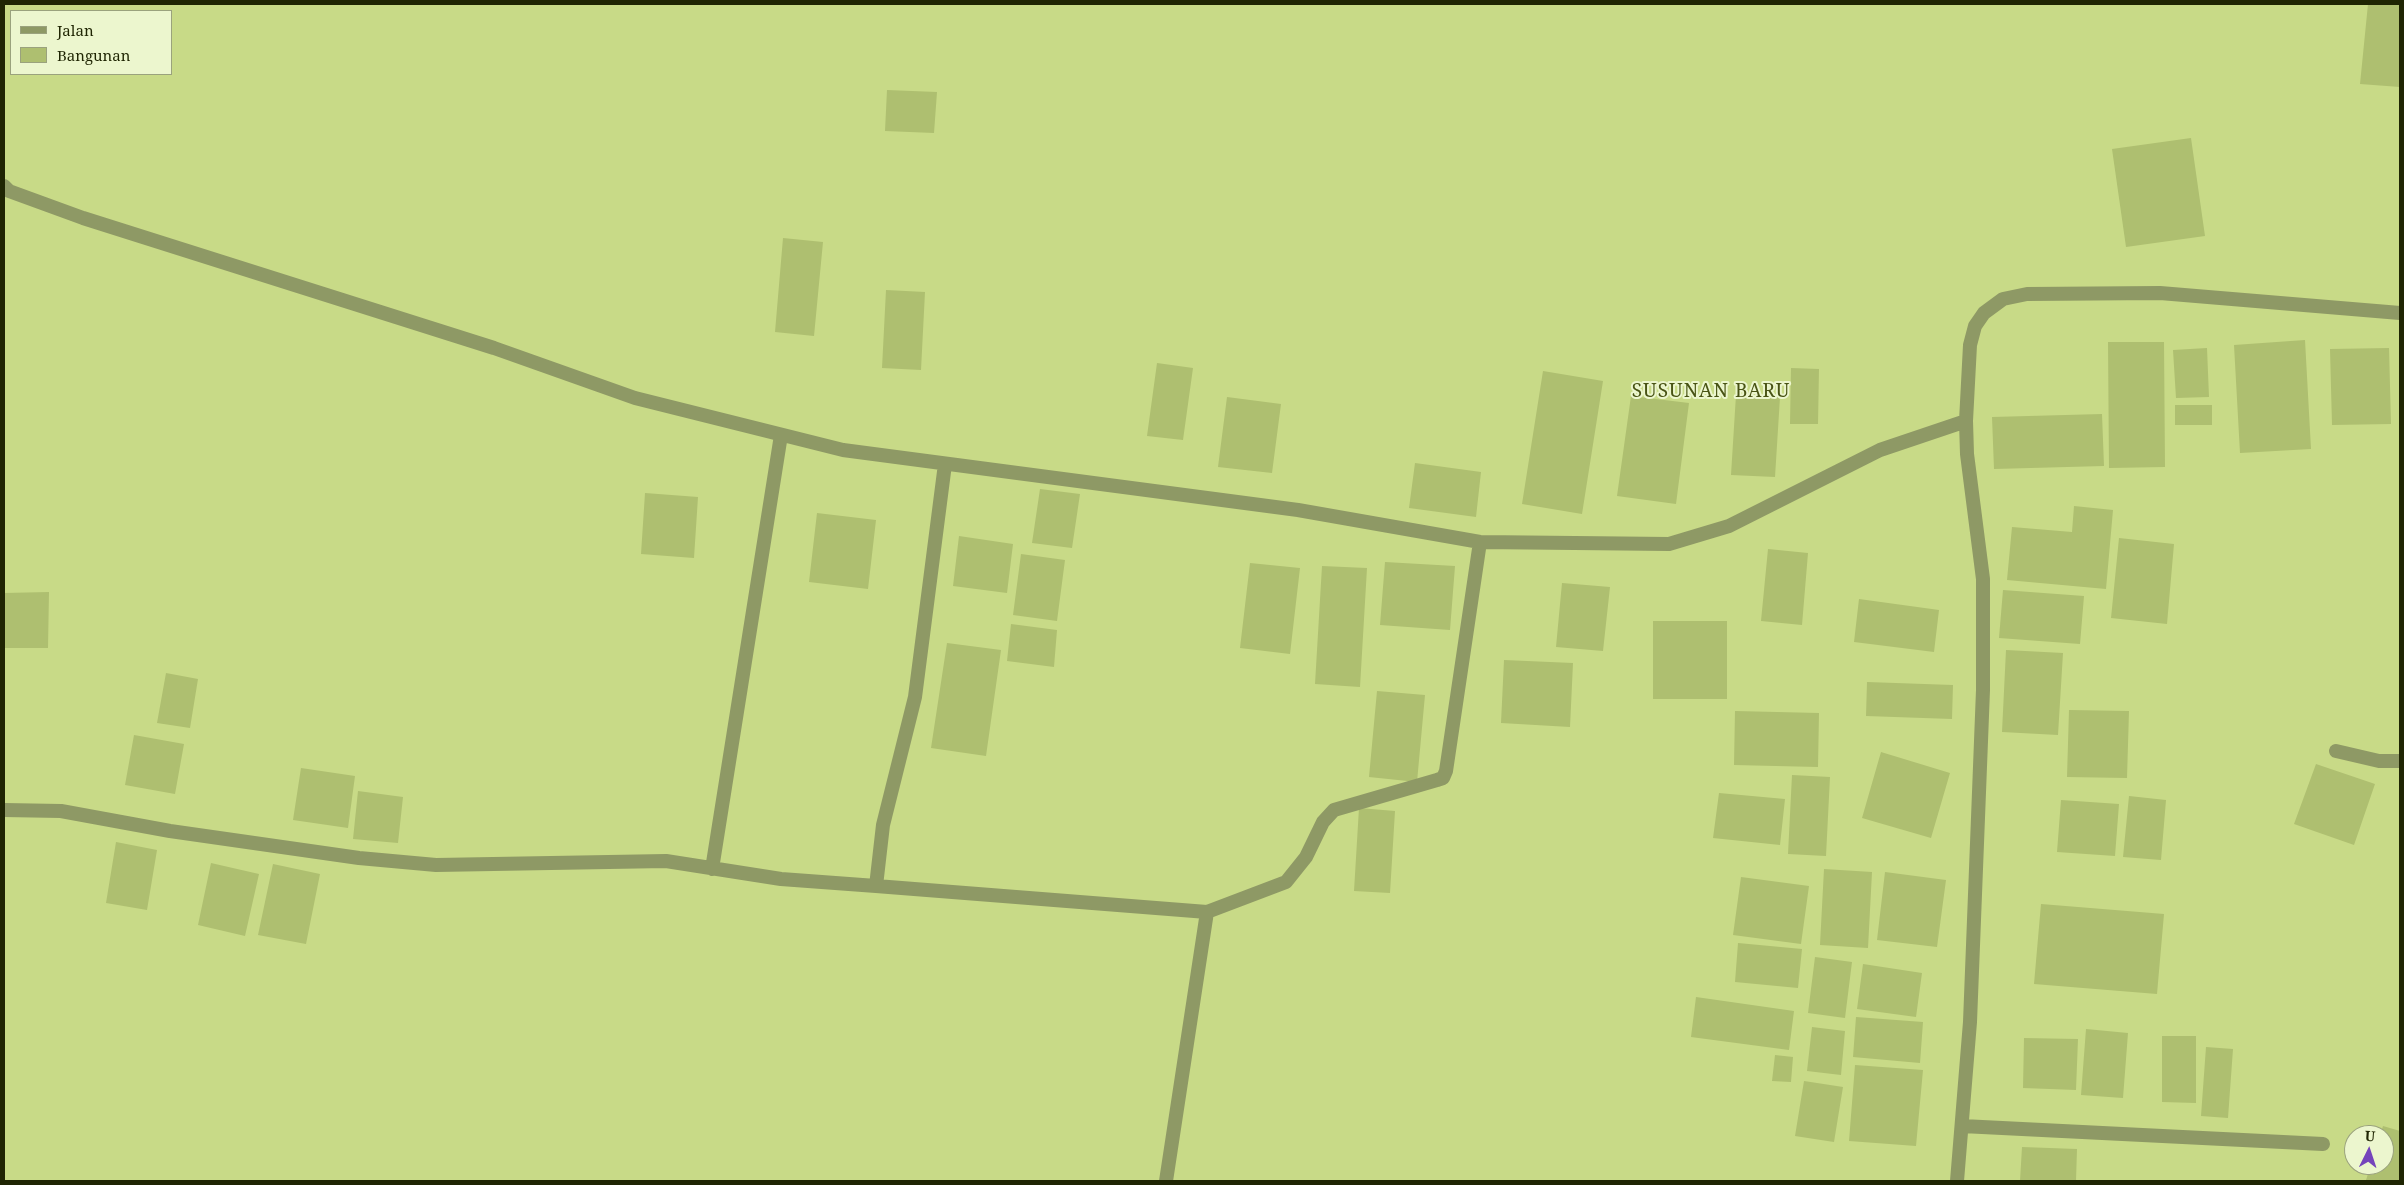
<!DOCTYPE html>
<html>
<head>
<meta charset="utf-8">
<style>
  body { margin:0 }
  #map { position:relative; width:2404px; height:1185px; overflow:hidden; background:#c8da87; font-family:"Noto Serif",serif }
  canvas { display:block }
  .frame { position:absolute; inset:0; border:5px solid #1f2503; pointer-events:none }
  .legend { position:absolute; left:10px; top:10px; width:162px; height:65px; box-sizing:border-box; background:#ecf6ce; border:1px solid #9aa27d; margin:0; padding:6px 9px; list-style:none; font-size:15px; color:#1f2503 }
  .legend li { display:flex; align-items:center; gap:10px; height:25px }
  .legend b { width:25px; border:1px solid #9aa27d }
  .north { position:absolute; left:2344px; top:1125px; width:50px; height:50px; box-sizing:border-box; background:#ecf6ce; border:1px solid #9aa27d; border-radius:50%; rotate:4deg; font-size:14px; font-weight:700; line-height:20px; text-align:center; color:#1f2503 }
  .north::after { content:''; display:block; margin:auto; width:18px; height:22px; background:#7544bb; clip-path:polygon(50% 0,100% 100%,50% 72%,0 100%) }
</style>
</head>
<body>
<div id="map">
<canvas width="2404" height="1185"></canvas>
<div class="frame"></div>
<ul class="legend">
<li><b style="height:6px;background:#8e9965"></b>Jalan</li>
<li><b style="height:14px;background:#aebf70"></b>Bangunan</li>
</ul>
<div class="north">U</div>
</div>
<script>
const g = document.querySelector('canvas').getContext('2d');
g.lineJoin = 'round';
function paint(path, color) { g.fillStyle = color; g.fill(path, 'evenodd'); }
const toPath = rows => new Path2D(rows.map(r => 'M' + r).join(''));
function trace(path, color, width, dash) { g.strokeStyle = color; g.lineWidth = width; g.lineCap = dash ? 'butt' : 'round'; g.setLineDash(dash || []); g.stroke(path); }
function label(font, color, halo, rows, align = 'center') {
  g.font = font + ' "Noto Serif",serif'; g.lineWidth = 4; g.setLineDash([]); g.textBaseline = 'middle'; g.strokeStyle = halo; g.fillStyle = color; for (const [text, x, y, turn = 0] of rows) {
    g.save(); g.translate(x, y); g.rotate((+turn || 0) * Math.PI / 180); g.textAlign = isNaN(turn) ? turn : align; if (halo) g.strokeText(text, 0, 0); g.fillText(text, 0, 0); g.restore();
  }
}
paint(toPath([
  [2368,4,2400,4,2400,87,2360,84],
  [887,90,937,92,934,133,885,131],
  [2191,138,2205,236,2126,247,2112,149],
  [783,238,823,242,814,336,775,332],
  [886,290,925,292,921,370,882,368],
  [2305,340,2311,449,2240,453,2234,345],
  [2108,342,2164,342,2165,467,2109,468],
  [2207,348,2209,397,2176,398,2173,350],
  [2389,348,2391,424,2332,425,2330,349],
  [1157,363,1193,368,1183,440,1147,436],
  [1791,368,1819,369,1818,424,1790,424],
  [1543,371,1603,381,1582,514,1522,504],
  [1736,395,1780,397,1775,477,1731,475],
  [1631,396,1689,403,1676,504,1617,496],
  [1227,397,1281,404,1272,473,1218,467],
  [2175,405,2212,405,2212,425,2175,425],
  [2102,414,2104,466,1994,469,1992,417],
  [1415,463,1481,472,1476,517,1409,508],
  [1040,489,1080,494,1072,548,1032,543],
  [645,493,698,497,694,558,641,554],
  [2074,506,2113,510,2106,589,2007,580,2012,527,2072,532],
  [817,513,876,520,868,589,809,582],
  [959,536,1013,544,1007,593,953,586],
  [2119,538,2174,544,2167,624,2111,618],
  [1768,549,1808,553,1802,625,1761,621],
  [1021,554,1065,560,1057,621,1013,615],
  [1385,562,1455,566,1450,630,1380,625],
  [1250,563,1300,568,1290,654,1240,648],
  [1322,566,1367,568,1360,687,1315,684],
  [1562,583,1610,587,1603,651,1556,647],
  [2003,590,2084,596,2080,644,1999,638],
  [49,592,48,648,4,648,4,593],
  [1859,599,1939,610,1934,652,1854,642],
  [1653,621,1727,621,1727,699,1653,699],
  [1011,624,1057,630,1054,667,1007,661],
  [947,643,1001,650,986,756,931,748],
  [2006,650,2063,653,2058,735,2002,732],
  [1504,660,1573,663,1570,727,1501,723],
  [166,673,198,679,190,728,157,723],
  [1867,682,1953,685,1952,719,1866,716],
  [1377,691,1425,695,1417,782,1369,777],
  [2069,710,2129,711,2127,778,2067,777],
  [1735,711,1819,713,1818,767,1734,765],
  [134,735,184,744,175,794,125,785],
  [1881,752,1950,773,1931,838,1862,818],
  [2316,764,2375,784,2354,845,2294,824],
  [301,768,355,776,348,828,293,820],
  [1792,775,1830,777,1826,856,1788,854],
  [358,791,403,797,398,843,353,839],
  [1719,793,1785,799,1780,845,1713,838],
  [2129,796,2166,800,2161,860,2123,857],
  [2061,800,2119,804,2115,856,2057,852],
  [1359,808,1395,811,1390,893,1354,891],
  [116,842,157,850,147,910,106,903],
  [211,863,259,874,245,936,198,925],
  [273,864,320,874,306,944,258,935],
  [1824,869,1872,872,1868,948,1820,945],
  [1885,872,1946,880,1937,947,1877,940],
  [1741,877,1809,886,1801,944,1733,935],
  [2041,904,2164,914,2157,994,2034,984],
  [1738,943,1802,949,1798,988,1735,982],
  [1815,957,1852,962,1845,1018,1808,1013],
  [1863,964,1922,973,1916,1017,1857,1009],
  [1696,997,1794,1011,1789,1050,1691,1037],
  [1856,1017,1923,1022,1920,1063,1853,1057],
  [1812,1027,1845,1031,1841,1075,1807,1071],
  [2086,1029,2128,1033,2123,1098,2081,1095],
  [2162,1036,2196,1036,2196,1103,2162,1102],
  [2024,1038,2078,1039,2076,1090,2023,1088],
  [2206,1047,2233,1049,2228,1118,2201,1116],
  [1775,1055,1793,1057,1791,1082,1772,1081],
  [1855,1065,1923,1070,1916,1146,1849,1141],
  [1804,1081,1843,1087,1834,1142,1795,1136],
  [2383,1126,2400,1131,2400,1181,2366,1180,2371,1165,2384,1165,2384,1135,2380,1135],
  [2022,1147,2077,1149,2076,1181,2020,1181]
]), '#aebf70');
trace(toPath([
  [4,186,9,191,83,218,494,348,635,398,843,450,1298,510,1480,542,1669,544,1729,526,1880,450,1966,421],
  [2336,751,2379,761,2400,761],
  [4,810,61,811,170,831,359,858,436,865,666,861,781,879,876,886,883,825,915,697,945,464],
  [712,869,781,435],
  [876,886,1207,912,1286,882,1306,857,1323,822,1334,810,1437,780,1443,778,1446,771,1480,542],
  [1962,1126,2323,1144],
  [1166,1181,1207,912],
  [1957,1181,1970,1022,1983,690,1983,579,1967,454,1966,421,1970,345,1975,326,1984,313,2003,299,2027,294,2160,293,2400,313]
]), '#8e9965', 14);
g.letterSpacing = '1px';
label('19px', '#485314', '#ecf6ce', [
  ["SUSUNAN BARU",1711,392]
]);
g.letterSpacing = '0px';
</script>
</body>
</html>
